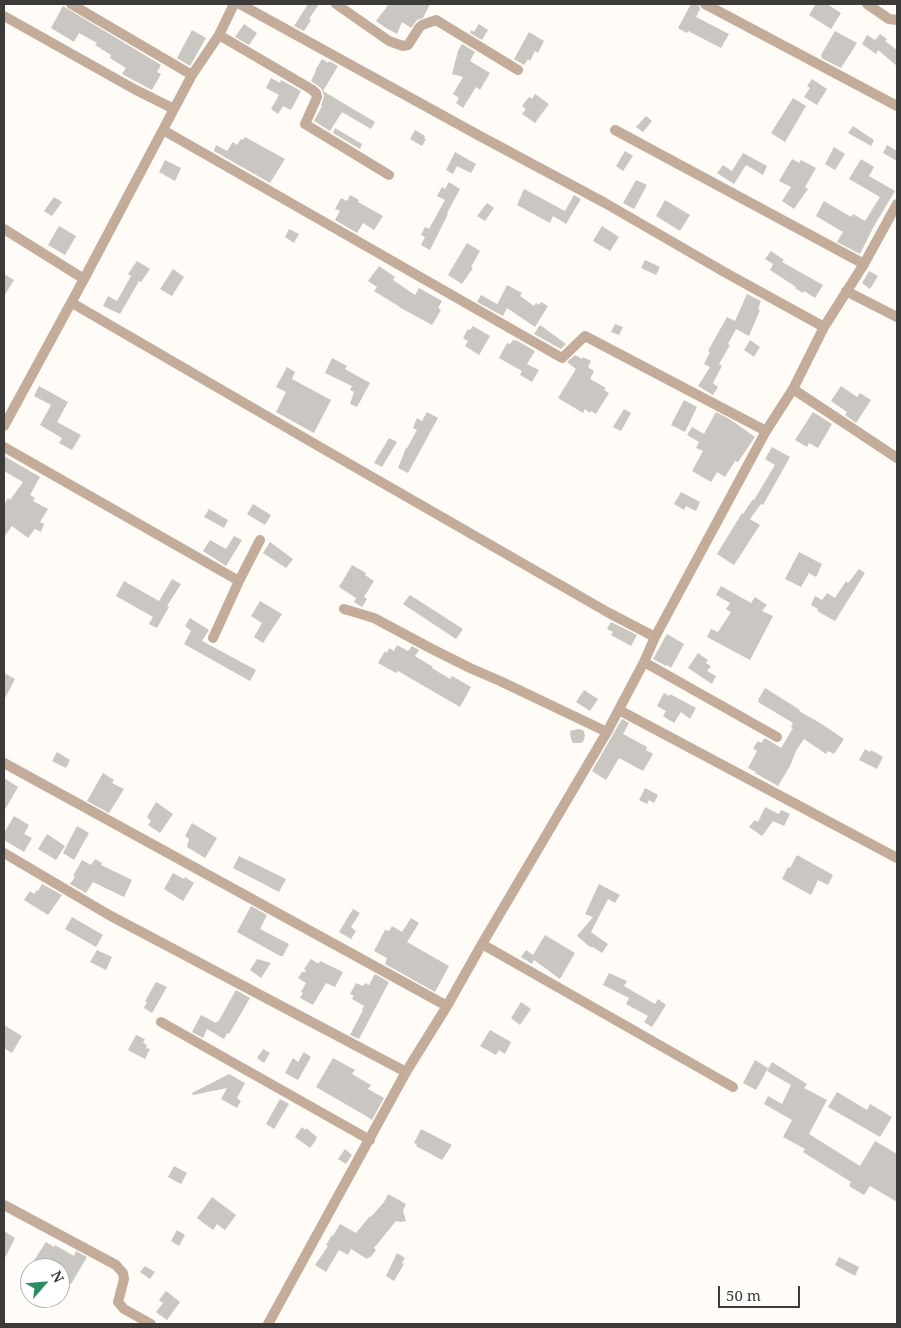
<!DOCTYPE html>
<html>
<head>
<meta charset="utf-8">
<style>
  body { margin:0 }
  #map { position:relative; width:901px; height:1328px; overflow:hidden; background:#fffbf6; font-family:"Noto Serif",serif }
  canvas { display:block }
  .frame { position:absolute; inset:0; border:5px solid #3c3b39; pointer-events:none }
  .north { position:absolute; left:20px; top:1258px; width:50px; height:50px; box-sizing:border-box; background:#fff; border:1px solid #b1b1b0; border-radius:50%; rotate:63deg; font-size:14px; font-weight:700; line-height:20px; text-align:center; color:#3c3b39 }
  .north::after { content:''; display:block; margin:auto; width:18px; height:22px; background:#318b62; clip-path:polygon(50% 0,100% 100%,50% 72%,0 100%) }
  .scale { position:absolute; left:718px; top:1286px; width:82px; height:22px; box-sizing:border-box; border:2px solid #3c3b39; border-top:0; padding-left:6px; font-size:15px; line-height:18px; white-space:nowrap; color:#3c3b39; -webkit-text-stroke:4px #fff; paint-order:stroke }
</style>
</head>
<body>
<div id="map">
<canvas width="901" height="1328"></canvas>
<div class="frame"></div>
<div class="north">N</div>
<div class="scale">50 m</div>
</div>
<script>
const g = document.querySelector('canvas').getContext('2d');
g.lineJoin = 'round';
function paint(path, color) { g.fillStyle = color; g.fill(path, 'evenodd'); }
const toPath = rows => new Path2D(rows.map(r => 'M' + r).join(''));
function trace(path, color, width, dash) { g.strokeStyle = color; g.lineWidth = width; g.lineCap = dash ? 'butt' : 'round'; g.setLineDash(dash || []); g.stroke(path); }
paint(toPath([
  [308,4,319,4,309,19,311,20,304,31,294,26],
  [389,4,430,4,423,18,417,20,411,28,402,22,397,34,386,28,376,21],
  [691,4,698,4,700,9,696,17,729,34,721,48,688,31,687,33,678,28],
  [816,4,827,4,841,13,831,29,809,15],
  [63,6,161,65,157,72,161,74,152,90,122,74,126,68,110,58,111,55,95,45,97,43,79,33,74,42,51,28],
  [244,24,257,33,249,45,235,37],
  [479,24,488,30,482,40,470,33,471,30,474,32],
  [192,30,206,38,190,66,177,58],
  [835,31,857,43,841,68,821,58,822,56,821,55],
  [529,32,544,41,538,53,535,51,530,61,528,59,524,65,514,59],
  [880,34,887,39,885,41,897,50,897,66,878,50,876,54,862,44,867,35,875,40],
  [462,44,475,52,470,61,490,73,480,90,476,87,463,108,456,103,459,98,453,94,463,77,452,74,458,51],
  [322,59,328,63,329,61,338,66,323,91,375,122,371,129,342,112,330,131,314,121,322,106,321,106,324,96,321,88,311,81,316,71,315,71],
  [271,78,280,83,281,80,301,91,291,110,283,106,278,114,271,109,279,95,266,88],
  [812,79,827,89,817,105,804,97,810,88,807,86],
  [535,94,549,104,535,123,522,114,526,109,522,106,529,97,532,99],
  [793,98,806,106,785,142,771,133],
  [646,116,652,121,643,132,636,127],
  [853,126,874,140,871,146,848,133],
  [335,128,362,144,360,149,333,133],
  [415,130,425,136,424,138,426,139,422,146,410,139],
  [245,137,285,159,270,183,214,151,216,145,227,151,233,142,237,145,241,139,243,140],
  [887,145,897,151,897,161,883,153],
  [834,147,845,154,835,170,825,164],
  [625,151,633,156,623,171,616,166],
  [455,152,476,164,471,173,457,166,453,174,446,170],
  [743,153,767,166,763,175,746,165,734,184,717,173,723,165,732,171],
  [792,159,799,163,801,160,816,168,805,187,808,189,794,209,782,201,791,187,779,181],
  [861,159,874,167,869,176,895,191,874,226,860,254,837,242,843,232,816,216,824,201,851,217,853,214,865,221,880,197,849,179],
  [165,160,181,168,175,181,159,172],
  [636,180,647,185,634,209,623,203],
  [449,182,460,189,447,213,448,214,430,250,421,245,425,237,421,235,425,227,429,229,445,200,437,196,442,187,445,189],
  [524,189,565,211,574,195,581,199,566,224,553,216,550,223,517,205],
  [350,195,359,200,358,202,383,216,374,230,363,223,357,233,335,220,340,211,335,209,341,198,347,201],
  [54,197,62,202,52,216,44,211],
  [665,200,690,215,680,231,656,216],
  [487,203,494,208,485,221,477,216],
  [59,226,76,236,65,255,48,245],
  [602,226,619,237,610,251,593,241],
  [289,229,299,234,294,243,285,237],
  [467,243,480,251,471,267,473,268,462,284,448,275],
  [771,251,784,260,782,262,823,285,815,298,804,291,803,293,795,288,796,287,770,270,773,264,765,259],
  [645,260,660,267,656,275,641,268],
  [137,261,150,269,141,282,139,281,120,314,103,306,108,296,117,301,131,276,128,274],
  [379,266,395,277,393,280,415,295,419,288,442,301,438,308,441,310,432,325,399,307,400,307,374,291,377,287,368,281],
  [173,269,184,277,172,296,160,289],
  [869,271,878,276,870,289,862,283],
  [4,274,14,280,4,296],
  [507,285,522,293,520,296,534,306,536,303,539,305,541,302,548,306,535,327,507,308,503,316,477,302,481,295,497,304,498,303],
  [747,294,761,301,758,309,760,310,749,336,736,329,728,344,730,345,719,364,722,366,713,383,718,387,713,395,698,386,710,367,704,364,710,352,708,351,727,317,735,321],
  [615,324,623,327,619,335,611,332],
  [540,325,566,344,561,349,534,334],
  [473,326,490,336,479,355,465,346,468,341,463,338,468,329,470,330],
  [513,340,516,341,516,340,535,351,527,364,539,370,532,382,520,375,522,371,499,358,507,343,510,344],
  [750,340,760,347,754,357,744,350],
  [575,355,582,359,583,357,591,361,588,367,594,371,590,379,606,388,604,390,609,393,596,414,591,411,590,413,585,409,583,413,558,398,576,369,567,362],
  [332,358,347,366,345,369,370,383,357,407,350,404,354,392,350,390,352,386,325,373],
  [287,367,295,372,292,379,331,400,314,433,276,412,286,392,276,387],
  [39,386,68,402,57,422,81,435,72,450,59,443,62,438,40,425,51,405,34,396],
  [841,386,857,397,860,393,871,400,856,423,845,415,847,412,831,401],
  [684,400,697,407,685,432,671,425],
  [624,409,631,413,621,431,613,427],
  [427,412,438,418,408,473,398,468,406,448,407,448,417,430,413,428,417,418,422,421],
  [716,412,731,420,755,437,738,462,735,461,725,477,717,472,711,482,692,471,703,451,696,448,699,442,687,435,692,427,704,434],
  [813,412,832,424,818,448,809,443,807,447,795,440],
  [389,438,397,442,382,467,374,463],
  [772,447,790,457,763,505,761,504,750,519,760,525,734,565,717,554,742,513,743,514,753,499,754,500,775,465,765,459],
  [4,456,40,477,30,495,35,498,33,501,48,509,40,522,44,524,41,532,35,529,28,538,12,526,4,537,4,505,8,498,10,500,23,482,4,471],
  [681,492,700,502,696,511,686,506,684,510,674,504],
  [253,504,271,515,265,525,247,514],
  [209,509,228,520,224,528,204,517],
  [234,536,242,540,226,566,203,551,210,540,226,549],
  [270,542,293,559,286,568,263,553],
  [799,552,822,564,816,577,809,573,801,587,785,579],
  [352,565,366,573,365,575,374,581,364,597,367,599,362,607,354,602,356,598,339,587],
  [859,569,865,573,835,621,817,611,818,609,811,605,815,596,822,600,827,593,835,598,846,581,848,583],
  [172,579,181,584,167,606,169,607,157,628,149,624,153,617,116,596,124,581,159,601],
  [721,586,751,603,755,597,767,605,762,611,773,616,750,660,707,637,711,629,718,632,731,612,726,609,730,603,716,595],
  [410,595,463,629,456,639,403,604],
  [260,601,282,614,263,643,254,637,262,623,251,616],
  [190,618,209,630,202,641,256,670,250,681,184,644,191,631,185,626],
  [611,622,637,635,631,646,611,635,613,632,607,629],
  [667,634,684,644,671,668,667,665,666,666,653,659],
  [397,645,408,651,412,646,419,650,415,656,433,667,432,668,450,679,452,676,471,687,460,707,398,671,396,673,378,663,385,651,387,653,389,648,394,651],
  [698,653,708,660,706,663,711,666,707,671,716,676,712,684,688,668],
  [4,673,15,679,4,700],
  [765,688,800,710,799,711,820,723,844,739,834,754,828,751,826,754,804,739,796,751,790,766,778,786,755,773,756,772,748,768,757,751,753,748,758,741,761,743,765,738,781,748,793,728,791,727,793,723,758,702,759,700,758,700],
  [584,690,598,699,590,711,576,702],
  [664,693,669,696,670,694,696,708,690,719,681,712,674,723,663,716,666,711,657,706],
  [622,719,629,723,623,734,647,747,646,750,653,754,643,771,619,758,606,780,592,771],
  [578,729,583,730,585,735,584,740,581,743,573,743,571,739,570,731],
  [865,749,870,752,871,750,883,757,877,769,859,760],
  [57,752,70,760,66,768,52,761],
  [103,773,114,780,112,783,124,789,109,813,87,801],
  [4,778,18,787,4,811],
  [645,788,658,795,654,803,649,800,647,804,639,800],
  [156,802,173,814,160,833,148,825,151,821,147,817],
  [765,807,779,814,781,810,790,814,784,826,773,821,762,836,749,827,755,820,758,822],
  [14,816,29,825,24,834,32,838,24,852,4,840,4,833],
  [192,823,217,838,205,858,187,847,189,839,185,836],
  [77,826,89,833,74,860,63,853],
  [47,834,65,846,56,860,38,849],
  [797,855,833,875,828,885,818,880,811,895,782,879,788,867,790,868],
  [239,856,286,879,279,892,233,868],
  [95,859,102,863,101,865,132,880,124,897,93,882,86,893,70,884,75,877,73,876,82,860,91,865],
  [173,873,184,879,185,877,194,883,183,901,164,889],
  [42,884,62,895,48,915,24,900,30,891,34,894,37,890,38,891],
  [599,884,620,895,615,903,608,899,591,932,608,944,602,953,593,947,590,947,577,936,593,917,585,914],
  [251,906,267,915,260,929,289,944,283,956,280,956,237,932],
  [353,909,360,913,351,927,356,931,351,939,339,932],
  [72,917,103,935,96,947,65,929],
  [411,918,419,923,407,942,449,966,435,992,385,964,387,958,374,951,385,930,389,931,392,926,402,932],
  [545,935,575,953,560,979,534,960,532,964,521,957,526,950,533,955],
  [97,950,112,957,106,970,90,962],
  [257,959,271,963,261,978,250,970],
  [311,959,317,963,319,963,320,961,343,972,335,987,326,983,313,1005,300,998,303,993,301,992,306,983,298,978,302,972,305,972,306,970,304,969],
  [609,973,627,981,624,986,655,1004,658,999,666,1005,652,1027,644,1022,648,1016,626,1004,629,998,603,985],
  [375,974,389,982,359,1039,350,1035,363,1010,362,1009,364,1006,352,999,354,996,350,994,356,983,363,986,365,983,369,985],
  [156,982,167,987,152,1013,144,1008,147,1002,145,1001],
  [236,990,250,998,229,1034,227,1033,224,1039,207,1029,203,1038,192,1032,201,1015,216,1023,217,1021,218,1022],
  [521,1002,531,1009,520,1025,511,1018],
  [4,1025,22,1036,12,1053,4,1048],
  [490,1030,511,1042,505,1054,499,1050,496,1055,480,1046],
  [136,1035,145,1039,143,1043,147,1045,146,1048,150,1049,145,1059,128,1050],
  [263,1049,270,1053,264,1063,257,1058],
  [304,1052,311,1057,298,1080,285,1073,293,1058,298,1062],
  [333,1058,355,1070,352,1074,371,1085,368,1089,384,1098,372,1120,366,1116,316,1087],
  [755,1060,768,1068,756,1090,743,1083],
  [772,1062,807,1084,804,1088,827,1100,809,1134,860,1166,875,1141,897,1154,897,1202,870,1186,864,1195,849,1186,851,1182,803,1152,805,1149,783,1137,792,1120,764,1104,768,1096,782,1104,791,1085,767,1071],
  [229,1074,245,1083,237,1098,241,1101,237,1108,221,1099,227,1088,193,1095,192,1093],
  [837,1092,867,1110,870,1104,892,1117,880,1137,828,1107],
  [280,1099,289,1104,274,1129,266,1124],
  [302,1127,305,1130,306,1128,317,1137,316,1140,310,1148,295,1137],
  [421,1129,452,1145,442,1160,416,1146,417,1144,414,1143],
  [345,1149,352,1155,346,1164,338,1159],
  [174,1166,187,1173,181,1184,168,1177],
  [388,1194,406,1204,403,1211,406,1221,401,1222,396,1221,374,1248,376,1250,370,1258,368,1257,367,1259,351,1249,348,1255,339,1250,326,1272,315,1265,328,1246,326,1245,332,1235,333,1236,340,1224,356,1233,370,1216,371,1217,384,1202],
  [212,1197,236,1215,225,1230,217,1224,213,1230,197,1218],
  [177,1230,185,1235,179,1246,171,1241],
  [4,1231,15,1238,4,1260],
  [46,1242,54,1247,55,1245,74,1256,76,1251,87,1257,71,1284,60,1277,66,1268,42,1268,33,1262],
  [397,1253,405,1258,402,1263,404,1264,394,1281,386,1276],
  [839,1257,859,1267,855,1276,835,1265],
  [145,1266,155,1272,150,1279,140,1272],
  [166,1291,180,1302,167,1320,156,1312,163,1303,159,1300]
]), '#cac6c1');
trace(toPath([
  [71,4,192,75],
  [240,4,478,135,605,203,726,273,824,327],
  [336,4,389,41,403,46,408,45,419,28,422,25,436,20,518,70],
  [705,4,897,106],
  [867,4,889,19,897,20],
  [4,16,134,89,174,109],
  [219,35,311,89,316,93,317,97,315,102,305,124,389,175],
  [163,130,562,358,585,336,766,431],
  [615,130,864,264],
  [4,229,84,279],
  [846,291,897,317],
  [72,303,320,447,609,613,655,637],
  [793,389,897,458],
  [4,426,84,279,192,75,219,35,234,4],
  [4,447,239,581],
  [344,609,374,618,432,649,470,668,500,681,607,732],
  [213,638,239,581,260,540],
  [644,662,777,737],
  [619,710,897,858],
  [4,763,447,1006],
  [4,853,109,915,406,1072],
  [482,944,733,1087],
  [161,1022,370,1140],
  [4,1205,116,1265,123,1273,124,1279,118,1302,124,1309,151,1324],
  [268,1324,406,1072,447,1006,482,944,607,732,644,662,655,637,766,431,793,389,824,327,864,264,897,204]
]), '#c4ac9b', 10);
</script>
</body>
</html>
